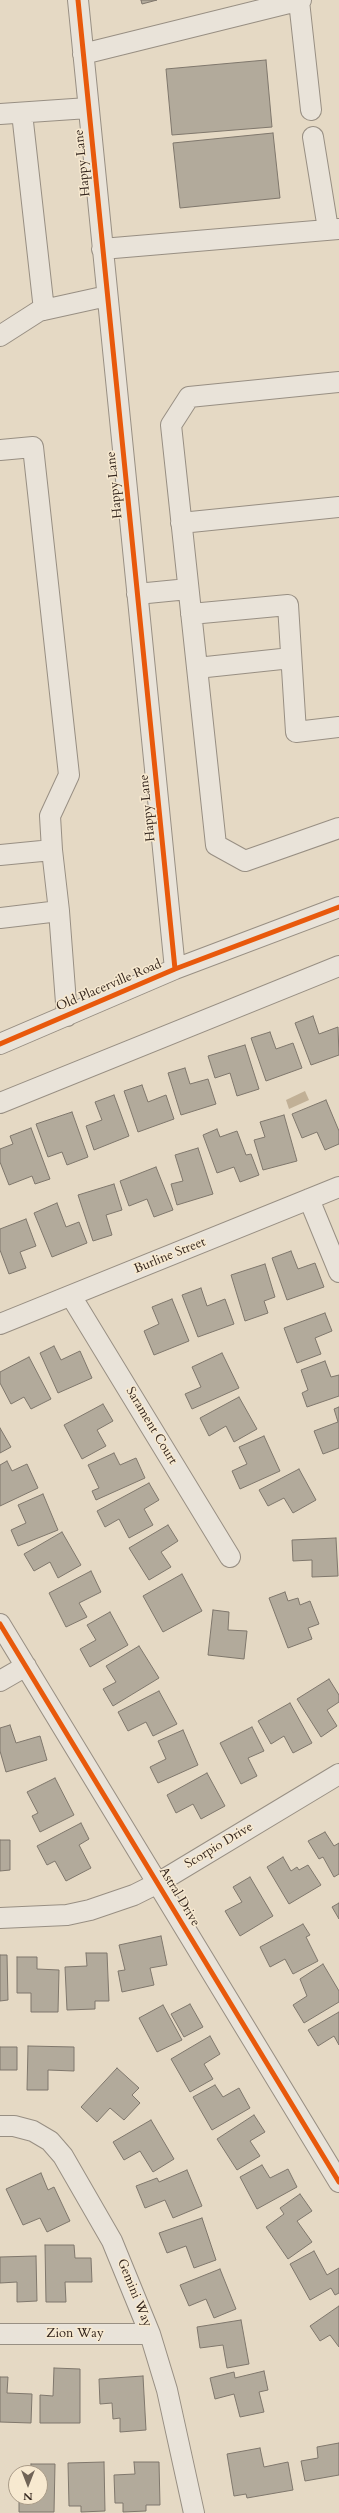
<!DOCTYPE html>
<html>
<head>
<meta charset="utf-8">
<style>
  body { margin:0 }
  #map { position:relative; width:339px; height:2513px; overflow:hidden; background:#e5d9c4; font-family:Cardo,serif }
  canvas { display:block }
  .north { position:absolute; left:8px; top:2465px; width:40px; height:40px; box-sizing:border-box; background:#f7e9d0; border:1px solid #a99b88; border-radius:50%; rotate:180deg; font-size:11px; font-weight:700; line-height:16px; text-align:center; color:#33251d }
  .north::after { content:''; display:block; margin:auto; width:14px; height:18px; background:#716457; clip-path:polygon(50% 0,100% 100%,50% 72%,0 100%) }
</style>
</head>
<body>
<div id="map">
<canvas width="339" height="2513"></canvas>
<div class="north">N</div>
</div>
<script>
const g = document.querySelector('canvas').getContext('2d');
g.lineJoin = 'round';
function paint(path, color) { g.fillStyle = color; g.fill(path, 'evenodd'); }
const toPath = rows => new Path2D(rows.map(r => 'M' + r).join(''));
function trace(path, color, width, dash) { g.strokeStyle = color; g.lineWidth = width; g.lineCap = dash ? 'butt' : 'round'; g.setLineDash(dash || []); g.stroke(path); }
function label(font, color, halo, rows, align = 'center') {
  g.font = font + ' Cardo,serif'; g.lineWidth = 3; g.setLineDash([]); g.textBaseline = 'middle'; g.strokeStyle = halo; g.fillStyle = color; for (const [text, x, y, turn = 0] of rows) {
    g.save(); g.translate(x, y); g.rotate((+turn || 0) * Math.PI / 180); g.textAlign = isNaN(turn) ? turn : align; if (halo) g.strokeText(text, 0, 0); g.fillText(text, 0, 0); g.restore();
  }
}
paint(toPath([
  [305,1091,309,1100,289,1109,286,1100]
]), '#c1b096');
const building = toPath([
  [141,0,157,0,142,4,141,0],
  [266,60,272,127,172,135,166,69,266,60],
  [273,133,280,198,180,208,173,143,273,133],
  [313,1016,319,1034,338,1027,339,1055,311,1065,295,1023,313,1016],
  [270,1032,276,1049,293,1043,302,1068,266,1081,251,1038,270,1032],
  [245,1045,259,1089,237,1096,230,1073,215,1078,208,1056,245,1045],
  [185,1068,190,1084,208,1079,216,1104,181,1115,168,1073,185,1068],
  [142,1085,148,1102,166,1095,174,1119,138,1132,124,1091,142,1085],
  [114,1095,129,1136,94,1150,86,1126,102,1120,95,1102,114,1095],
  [326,1100,339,1131,339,1144,325,1150,317,1132,302,1138,292,1114,326,1100],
  [72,1112,88,1157,67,1165,62,1152,48,1157,36,1124,72,1112],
  [284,1115,297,1161,263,1170,254,1140,265,1137,260,1122,284,1115],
  [31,1128,50,1179,35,1184,32,1176,9,1185,0,1162,0,1149,13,1144,10,1136,31,1128],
  [217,1129,220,1137,237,1131,246,1155,251,1154,259,1175,240,1182,234,1167,217,1173,203,1135,217,1129],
  [198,1148,213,1194,177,1205,171,1184,183,1181,175,1155,198,1148],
  [156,1167,173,1210,154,1217,147,1199,129,1206,120,1181,156,1167],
  [114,1184,122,1210,106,1215,112,1235,93,1241,78,1195,114,1184],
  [57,1203,66,1227,79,1222,87,1243,52,1257,34,1213,57,1203],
  [26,1219,36,1246,20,1252,26,1268,9,1274,0,1250,0,1229,26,1219],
  [291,1251,298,1269,315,1263,324,1287,287,1300,272,1258,291,1251],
  [265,1264,275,1297,264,1301,268,1313,245,1321,231,1275,265,1264],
  [201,1288,207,1306,225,1299,234,1324,198,1337,182,1295,201,1288],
  [172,1299,189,1341,154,1355,144,1331,159,1324,152,1307,172,1299],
  [325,1313,332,1331,315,1338,321,1354,297,1363,284,1328,325,1313],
  [54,1346,61,1360,80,1351,92,1378,58,1393,40,1353,54,1346],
  [222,1353,239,1388,192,1409,185,1394,201,1387,192,1367,222,1353],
  [29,1357,51,1399,31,1409,24,1397,11,1404,0,1383,0,1372,29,1357],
  [325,1361,331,1377,339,1375,339,1396,307,1407,302,1393,308,1390,301,1370,325,1361],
  [239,1397,257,1429,234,1442,226,1426,209,1436,200,1418,239,1397],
  [103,1404,113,1421,97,1430,106,1446,82,1459,64,1425,103,1404],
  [339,1407,339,1448,323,1454,314,1431,338,1422,334,1409,339,1407],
  [0,1428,11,1447,0,1453,0,1428],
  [264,1436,280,1471,240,1489,232,1471,247,1464,239,1447,264,1436],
  [114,1453,120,1465,136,1458,145,1478,96,1500,92,1491,99,1488,88,1465,114,1453],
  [7,1461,12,1471,27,1464,38,1488,0,1506,0,1465,7,1461],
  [299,1469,316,1500,293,1513,284,1498,268,1506,259,1490,299,1469],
  [149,1483,159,1500,144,1509,153,1525,129,1538,119,1519,105,1527,97,1511,149,1483],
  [43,1494,58,1530,18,1546,11,1530,26,1523,18,1505,43,1494],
  [168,1525,178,1541,161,1552,171,1567,149,1580,129,1548,168,1525],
  [62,1532,81,1565,58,1578,50,1562,34,1571,24,1554,62,1532],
  [336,1538,338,1576,312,1577,312,1560,293,1561,292,1540,336,1538],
  [91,1571,101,1592,79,1603,87,1617,66,1627,49,1593,91,1571],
  [182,1574,202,1611,163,1632,143,1596,182,1574],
  [285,1592,288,1601,298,1598,300,1605,310,1601,319,1624,308,1628,312,1639,288,1648,269,1598,285,1592],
  [213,1610,229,1612,228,1630,247,1631,244,1659,208,1655,213,1610],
  [110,1612,128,1645,90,1667,80,1649,96,1640,87,1625,110,1612],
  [139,1646,159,1678,113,1706,103,1689,116,1682,106,1666,139,1646],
  [329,1679,339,1695,339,1702,327,1710,337,1726,321,1737,297,1699,329,1679],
  [159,1691,177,1724,153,1736,146,1722,128,1731,118,1712,159,1691],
  [290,1703,312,1743,293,1753,284,1736,271,1744,258,1721,290,1703],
  [10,1725,16,1743,40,1736,47,1760,6,1772,0,1751,0,1728,10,1725],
  [252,1727,264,1751,248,1758,257,1776,241,1784,220,1743,252,1727],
  [183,1730,198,1765,158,1783,150,1767,166,1759,158,1741,183,1730],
  [207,1773,225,1806,201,1819,193,1804,176,1813,167,1795,207,1773],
  [55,1778,74,1815,40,1832,32,1816,38,1813,27,1792,55,1778],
  [81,1823,89,1839,79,1845,91,1868,66,1881,55,1861,47,1865,37,1846,81,1823],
  [325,1832,334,1846,339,1843,339,1874,334,1877,323,1857,319,1859,308,1841,325,1832],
  [0,1840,10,1840,10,1870,0,1871,0,1840],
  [283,1857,291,1871,297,1867,299,1870,308,1865,321,1885,289,1904,267,1867,283,1857],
  [250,1877,273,1916,240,1936,225,1911,242,1902,233,1887,250,1877],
  [339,1903,339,1919,332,1907,339,1903],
  [303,1924,310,1935,306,1937,318,1961,293,1974,285,1959,270,1967,260,1947,303,1924],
  [161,1936,167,1965,150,1968,154,1985,122,1992,118,1971,125,1970,119,1945,161,1936],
  [86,1953,107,1953,109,2001,95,2001,95,2009,67,2010,65,1967,87,1966,86,1953],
  [0,1955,7,1955,8,2000,0,2001,0,1955],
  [17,1957,37,1957,37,1969,59,1970,58,2012,31,2012,31,1993,17,1993,17,1957],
  [323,1964,339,1991,339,2002,304,2023,293,2005,307,1996,300,1979,323,1964],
  [190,2004,203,2027,184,2037,171,2014,190,2004],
  [163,2005,182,2040,157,2052,139,2018,163,2005],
  [339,2012,339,2045,334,2036,318,2046,308,2030,339,2012],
  [210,2036,220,2054,204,2064,213,2079,190,2092,171,2059,210,2036],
  [28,2046,74,2047,74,2071,48,2070,48,2090,27,2090,28,2046],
  [0,2047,17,2047,17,2070,0,2070,0,2047],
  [117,2068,139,2088,132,2095,140,2103,124,2120,110,2108,97,2122,81,2107,117,2068],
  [215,2085,223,2097,239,2088,250,2108,212,2130,193,2097,215,2085],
  [254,2115,265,2132,250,2141,260,2156,237,2170,217,2139,254,2115],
  [151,2120,174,2159,153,2172,140,2151,124,2160,113,2142,151,2120],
  [262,2165,270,2178,288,2169,297,2187,257,2209,240,2177,262,2165],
  [187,2170,202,2206,173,2218,165,2200,145,2208,136,2186,157,2178,159,2182,187,2170],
  [41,2173,48,2190,54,2187,70,2221,47,2232,40,2218,23,2225,6,2189,41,2173],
  [300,2194,312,2211,297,2221,312,2242,288,2259,266,2227,284,2214,280,2208,300,2194],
  [202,2218,216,2260,194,2268,186,2246,167,2253,159,2233,202,2218],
  [45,2245,74,2245,75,2258,91,2258,92,2282,65,2282,66,2302,46,2302,45,2245],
  [314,2251,327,2275,339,2268,339,2293,335,2295,331,2288,310,2300,290,2264,314,2251],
  [36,2256,37,2301,17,2302,17,2282,0,2283,0,2257,36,2256],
  [220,2269,236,2309,214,2318,206,2299,189,2306,180,2285,220,2269],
  [339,2306,339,2347,330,2335,320,2341,310,2326,339,2306],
  [241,2320,249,2364,227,2368,223,2345,200,2348,197,2327,241,2320],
  [54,2368,80,2369,80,2423,40,2423,40,2395,53,2396,54,2368],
  [264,2371,268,2390,259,2392,264,2412,240,2417,234,2394,215,2399,210,2378,234,2372,235,2378,264,2371],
  [143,2376,146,2430,120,2432,120,2418,113,2419,112,2403,100,2404,99,2379,143,2376],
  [0,2377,8,2377,7,2393,32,2394,31,2423,0,2422,0,2377],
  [339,2443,339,2475,305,2481,301,2461,318,2458,317,2447,339,2443],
  [260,2448,264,2467,288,2462,293,2490,247,2498,246,2494,234,2496,227,2454,260,2448],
  [104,2462,105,2511,81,2512,81,2506,69,2506,68,2463,104,2462],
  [134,2462,159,2462,160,2505,146,2505,146,2511,123,2512,123,2503,115,2503,114,2475,135,2474,134,2462],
  [31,2464,55,2464,54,2512,19,2512,19,2497,40,2497,40,2473,19,2473,19,2471,31,2471,31,2464]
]);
paint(building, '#b2aa9b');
trace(building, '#7f776c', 1);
const minor = toPath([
  [78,0,175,969],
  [299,1,311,110],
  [83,54,301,0],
  [22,113,44,310],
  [0,114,88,108],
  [313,137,328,229],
  [102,249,339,229],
  [0,336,39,311,107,296],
  [339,382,189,397,171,425,216,845,245,861,339,828],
  [0,450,33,447,69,775,50,816,52,850],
  [181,523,339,507],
  [137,594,188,589],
  [191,614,288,605,296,732,339,727],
  [197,668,291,658],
  [0,855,52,850,59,911],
  [0,918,59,911,67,1016],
  [0,1044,175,969,339,907],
  [0,1103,339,966],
  [309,1199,339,1272],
  [71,1296,230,1557],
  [0,1324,339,1187],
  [0,1624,339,2182],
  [0,1681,26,1666],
  [0,1918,67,1915,90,1910,134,1895,158,1883,339,1774],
  [0,2126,14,2126,33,2131,50,2141,63,2156,112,2241,150,2334,167,2390,194,2513],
  [0,2334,150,2334]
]);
trace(minor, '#988f83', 22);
trace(minor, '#e9e3d9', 20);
trace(toPath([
  [78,0,175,969],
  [0,1044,175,969,339,907],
  [0,1624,339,2182]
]), '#e8590c', 5);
label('13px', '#33251d', '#f7e9d0', [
  ["Happy Lane",83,163,-96],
  ["Happy Lane",115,485,-96],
  ["Happy Lane",148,808,-96],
  ["Old Placerville Road",109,986,-23],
  ["Burline Street",170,1256,-22],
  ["Sarament Court",151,1426,59],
  ["Scorpio Drive",219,1846,-31],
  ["Astral Drive",179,1897,59],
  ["Gemini Way",134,2293,68],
  ["Zion Way",75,2334]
]);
</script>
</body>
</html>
